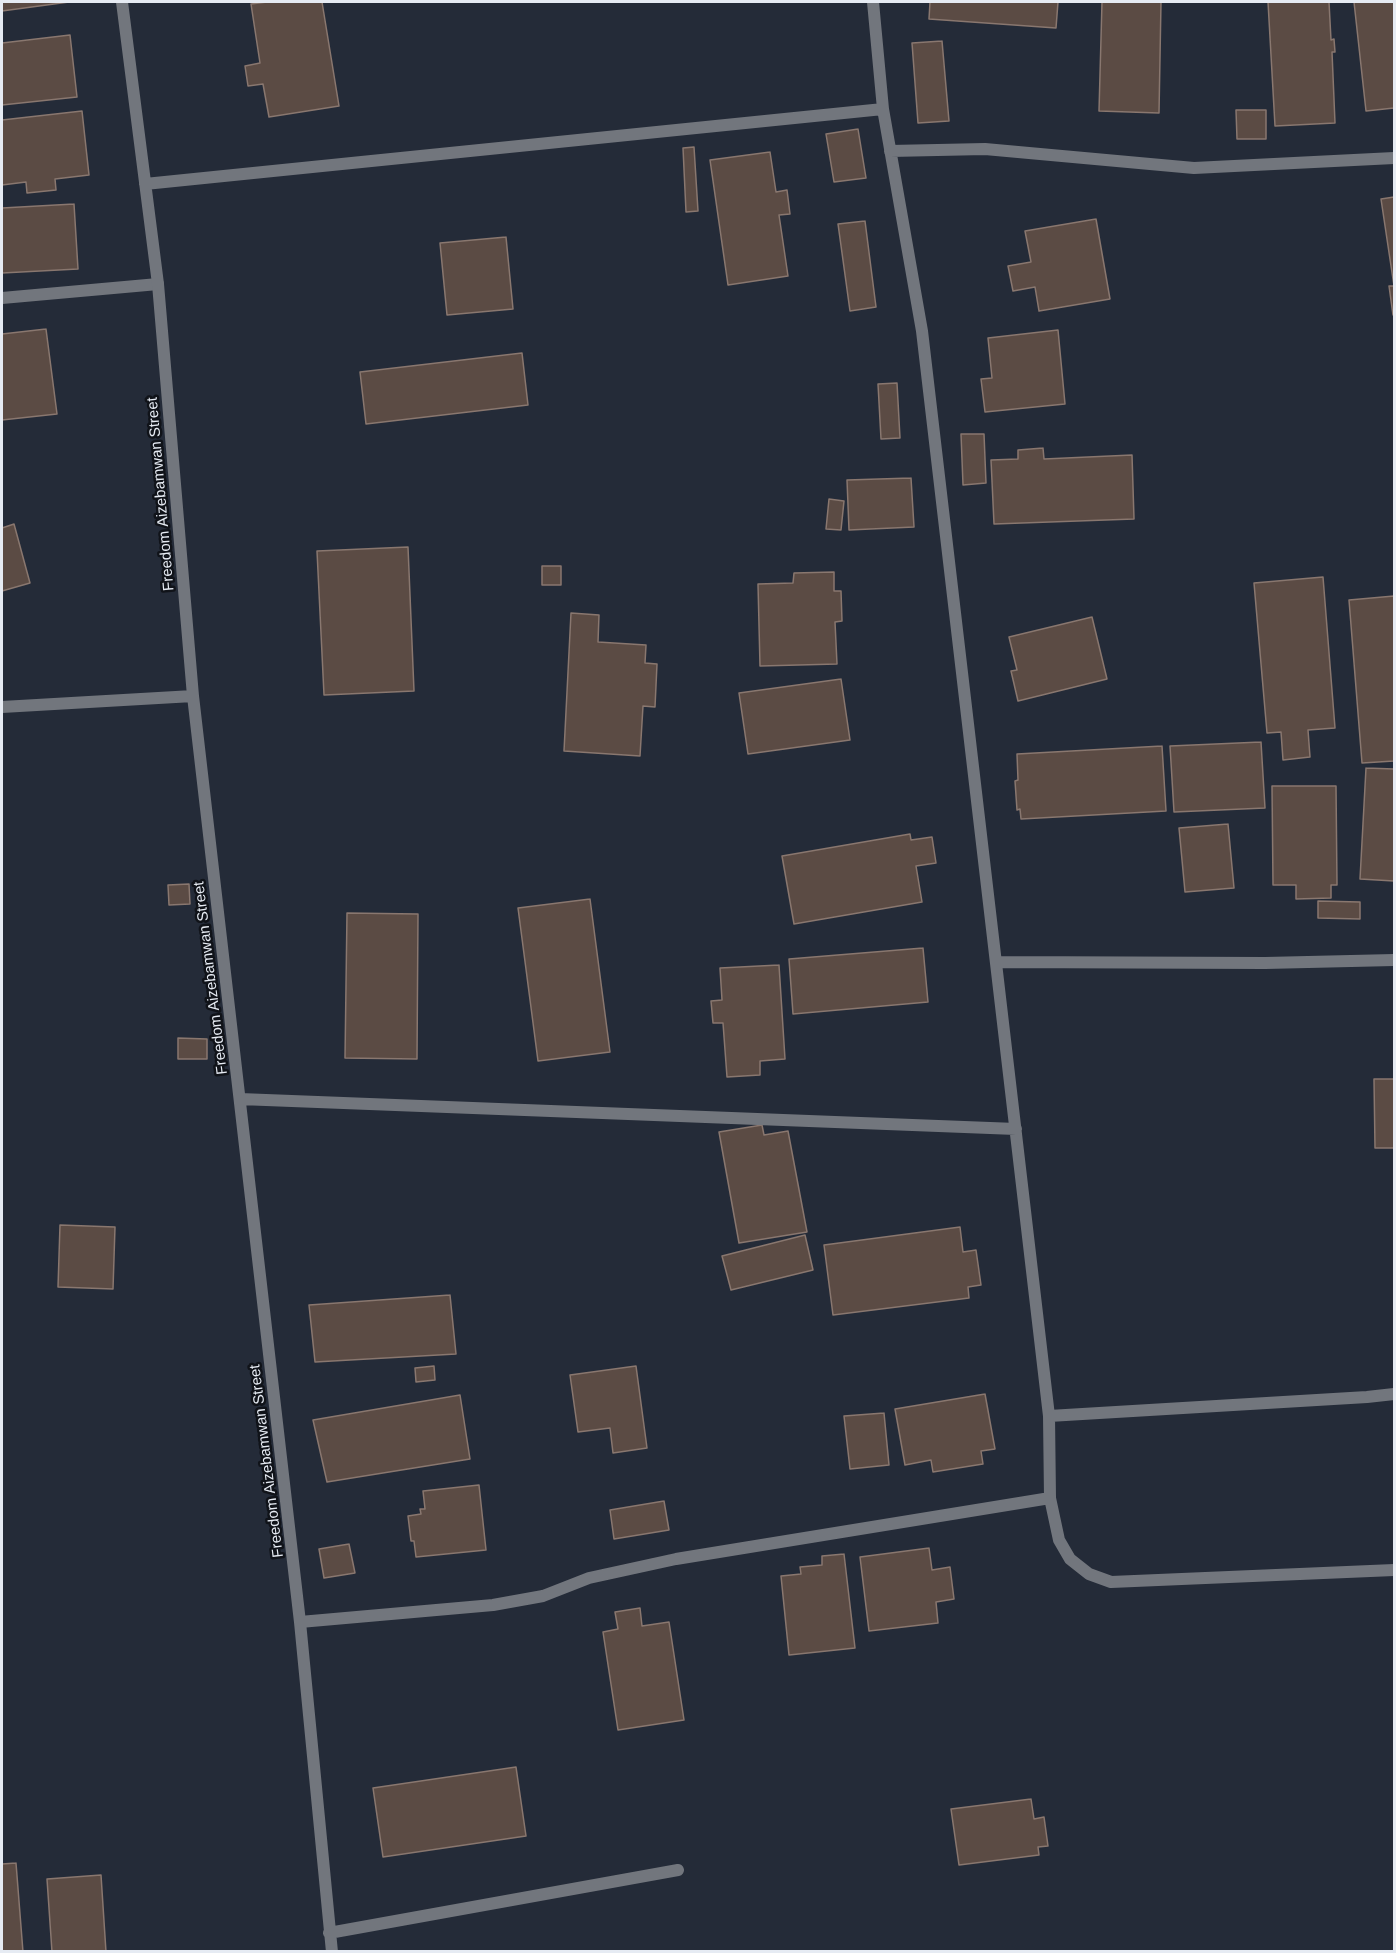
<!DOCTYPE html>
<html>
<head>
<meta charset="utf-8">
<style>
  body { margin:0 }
  #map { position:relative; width:1396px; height:1953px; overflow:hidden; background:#242b38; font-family:Arial,sans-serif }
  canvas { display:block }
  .frame { position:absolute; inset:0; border:3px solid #e6ebf3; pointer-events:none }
</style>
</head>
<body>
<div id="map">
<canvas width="1396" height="1953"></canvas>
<div class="frame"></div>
</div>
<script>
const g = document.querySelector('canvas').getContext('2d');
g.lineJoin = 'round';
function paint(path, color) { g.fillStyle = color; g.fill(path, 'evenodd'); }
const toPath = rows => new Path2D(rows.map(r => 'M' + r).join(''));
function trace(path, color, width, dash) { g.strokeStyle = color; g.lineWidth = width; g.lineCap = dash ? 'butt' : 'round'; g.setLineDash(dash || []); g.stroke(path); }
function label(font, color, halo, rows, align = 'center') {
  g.font = font + ' Arial,sans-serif'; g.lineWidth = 5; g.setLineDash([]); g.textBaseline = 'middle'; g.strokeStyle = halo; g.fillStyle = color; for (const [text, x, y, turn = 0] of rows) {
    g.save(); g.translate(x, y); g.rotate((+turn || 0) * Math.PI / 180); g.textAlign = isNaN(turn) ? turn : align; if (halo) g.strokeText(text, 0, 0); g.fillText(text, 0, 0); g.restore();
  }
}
const building = toPath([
  [2,2,69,2,2,11,2,2],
  [267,2,322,2,339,106,269,117,263,84,248,86,245,66,260,63,251,4,267,2],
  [930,2,1058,2,1056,28,929,19,930,2],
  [1102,2,1161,2,1159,113,1099,111,1102,2],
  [1268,2,1329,2,1331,40,1334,39,1335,52,1332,52,1335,123,1275,126,1268,2],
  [1354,2,1394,2,1394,108,1366,111,1354,2],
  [70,35,77,97,2,105,2,43,70,35],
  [942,41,949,121,918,123,912,43,942,41],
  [1236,110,1266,110,1266,139,1237,139,1236,110],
  [82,111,89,175,55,179,56,190,27,193,26,182,2,185,2,120,82,111],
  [858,129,866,178,834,182,826,134,858,129],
  [694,147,698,211,686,212,683,148,694,147],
  [770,152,776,192,787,190,790,214,779,215,788,276,728,285,710,160,770,152],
  [1394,197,1394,315,1393,315,1389,286,1394,286,1381,199,1394,197],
  [74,204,78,269,2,273,2,208,74,204],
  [1096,219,1110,299,1039,311,1035,287,1013,291,1008,266,1031,262,1025,231,1096,219],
  [865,221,876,307,850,311,838,224,865,221],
  [506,237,513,309,447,315,440,243,506,237],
  [46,329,57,414,2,420,2,334,46,329],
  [1058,330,1065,404,985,412,981,379,992,378,988,338,1058,330],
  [522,353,528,405,366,424,360,372,522,353],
  [897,383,900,438,881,439,878,384,897,383],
  [961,434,984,434,986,483,963,485,961,434],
  [1043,448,1044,459,1132,455,1134,519,994,524,991,460,1018,459,1018,450,1043,448],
  [911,478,914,527,849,530,847,480,911,478],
  [829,499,844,501,841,530,826,529,829,499],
  [14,524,30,583,2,591,2,528,14,524],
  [408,547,414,691,324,695,317,551,408,547],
  [542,566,561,566,561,585,542,585,542,566],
  [834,572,834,591,841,591,842,621,835,622,837,664,760,666,758,584,793,583,794,573,834,572],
  [1323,577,1335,728,1308,730,1310,757,1283,760,1281,732,1267,733,1254,583,1323,577],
  [1394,596,1394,761,1362,763,1349,600,1394,596],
  [571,613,599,615,598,642,646,645,645,663,657,664,655,707,643,706,640,756,564,751,571,613],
  [1092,617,1107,679,1018,701,1011,671,1017,670,1009,637,1092,617],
  [841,679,850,740,748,754,739,693,841,679],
  [1261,742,1265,808,1174,812,1170,746,1261,742],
  [1162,746,1166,811,1021,819,1020,809,1017,810,1015,781,1018,780,1017,754,1162,746],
  [1366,768,1394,769,1394,881,1360,879,1366,768],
  [1272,786,1336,786,1337,885,1331,885,1331,898,1296,899,1296,885,1273,885,1272,786],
  [1228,824,1234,888,1185,892,1179,828,1228,824],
  [910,834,911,840,932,837,936,863,916,866,922,902,794,924,782,856,910,834],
  [189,884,190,904,169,905,168,885,189,884],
  [590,899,610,1052,538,1061,518,908,590,899],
  [1318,901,1360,902,1360,919,1318,918,1318,901],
  [347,913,418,914,417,1059,345,1058,347,913],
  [923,948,928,1002,793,1014,789,959,923,948],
  [779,965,785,1059,760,1061,760,1075,727,1077,723,1023,713,1023,711,1001,722,1000,720,968,779,965],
  [178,1038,207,1039,207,1059,178,1059,178,1038],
  [1374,1079,1394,1079,1394,1148,1375,1148,1374,1079],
  [762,1125,764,1135,788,1131,807,1232,739,1243,719,1132,762,1125],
  [60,1225,115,1227,113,1289,58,1287,60,1225],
  [960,1227,963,1252,976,1250,981,1285,968,1287,969,1298,833,1315,824,1245,960,1227],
  [805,1235,813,1270,731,1290,722,1256,805,1235],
  [450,1295,456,1354,315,1362,309,1305,450,1295],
  [434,1366,435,1380,416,1382,415,1368,434,1366],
  [636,1366,647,1448,613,1453,610,1428,578,1432,570,1375,636,1366],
  [985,1394,995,1449,981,1451,983,1464,933,1472,931,1460,905,1465,895,1409,985,1394],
  [460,1395,470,1459,327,1482,313,1420,460,1395],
  [884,1413,889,1465,850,1469,844,1416,884,1413],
  [479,1485,486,1550,416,1557,414,1541,411,1541,408,1516,421,1514,420,1509,425,1509,423,1491,479,1485],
  [664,1501,669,1530,614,1539,610,1510,664,1501],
  [349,1544,355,1573,324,1578,319,1549,349,1544],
  [929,1548,932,1570,950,1567,954,1599,936,1602,938,1623,869,1631,860,1557,929,1548],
  [844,1554,855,1648,789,1655,781,1576,801,1574,800,1567,822,1565,822,1556,844,1554],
  [640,1608,642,1626,669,1622,684,1720,618,1730,603,1632,618,1629,615,1612,640,1608],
  [516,1767,526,1836,383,1857,373,1788,516,1767],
  [1031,1799,1034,1819,1044,1817,1048,1846,1038,1847,1039,1855,959,1865,951,1809,1031,1799],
  [16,1863,23,1952,2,1952,2,1864,16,1863],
  [101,1875,106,1952,52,1952,47,1879,101,1875]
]);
paint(building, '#5b4b44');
trace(building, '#89776f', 1.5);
trace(toPath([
  [2,298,158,284]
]), '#72767d', 12);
trace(toPath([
  [122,2,158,284,193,696,300,1622,332,1952],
  [873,2,883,109,922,331,1049,1416,1050,1498,1059,1540,1070,1559,1089,1574,1111,1582,1394,1570],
  [890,151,985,149,1194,168,1394,158],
  [145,184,883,109],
  [2,707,193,696],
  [996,962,1265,963,1394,960],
  [240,1099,1016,1129],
  [1049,1416,1367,1397,1394,1394],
  [300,1622,493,1605,543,1596,589,1578,676,1559,1050,1498],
  [329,1933,678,1870]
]), '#72767d', 12);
label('15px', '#e6ebf3', '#101319', [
  ["Freedom Aizebamwan Street",161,494,-95],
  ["Freedom Aizebamwan Street",211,978,-97],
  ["Freedom Aizebamwan Street",267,1461,-97]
]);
</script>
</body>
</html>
